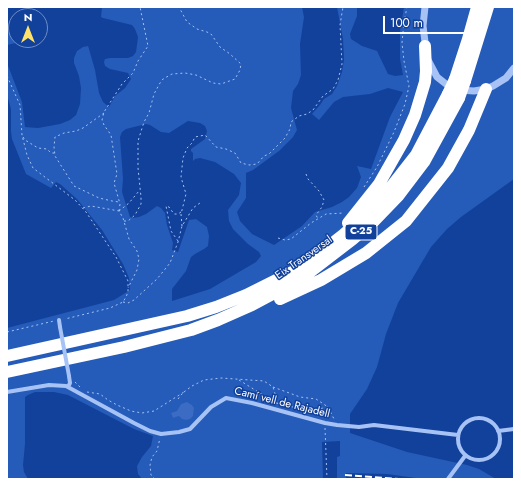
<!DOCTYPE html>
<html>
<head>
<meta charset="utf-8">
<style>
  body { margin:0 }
  #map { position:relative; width:521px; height:486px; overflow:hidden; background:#12419b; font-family:Jost,sans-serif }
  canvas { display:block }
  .frame { position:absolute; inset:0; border:8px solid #fff; pointer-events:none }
  .north { position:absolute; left:8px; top:8px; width:40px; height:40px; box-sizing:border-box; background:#12419b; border:1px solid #718dc3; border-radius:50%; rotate:0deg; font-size:11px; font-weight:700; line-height:16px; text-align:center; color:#fff }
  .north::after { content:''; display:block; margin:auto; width:14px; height:18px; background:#ffe269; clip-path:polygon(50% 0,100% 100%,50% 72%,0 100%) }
  .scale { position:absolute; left:383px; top:16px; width:93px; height:18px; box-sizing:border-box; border:2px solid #fff; border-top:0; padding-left:5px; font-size:12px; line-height:14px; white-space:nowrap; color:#fff; -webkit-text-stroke:3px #12419b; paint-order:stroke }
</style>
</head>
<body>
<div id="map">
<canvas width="521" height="486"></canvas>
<div class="frame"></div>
<div class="north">N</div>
<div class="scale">100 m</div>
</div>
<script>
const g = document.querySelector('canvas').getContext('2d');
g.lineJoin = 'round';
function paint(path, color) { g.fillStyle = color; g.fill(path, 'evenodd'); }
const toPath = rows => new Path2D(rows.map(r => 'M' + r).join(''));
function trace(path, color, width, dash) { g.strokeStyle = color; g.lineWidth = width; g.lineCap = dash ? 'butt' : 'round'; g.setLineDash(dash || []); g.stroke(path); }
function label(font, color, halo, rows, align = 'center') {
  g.font = font + ' Jost,sans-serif'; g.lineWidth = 3; g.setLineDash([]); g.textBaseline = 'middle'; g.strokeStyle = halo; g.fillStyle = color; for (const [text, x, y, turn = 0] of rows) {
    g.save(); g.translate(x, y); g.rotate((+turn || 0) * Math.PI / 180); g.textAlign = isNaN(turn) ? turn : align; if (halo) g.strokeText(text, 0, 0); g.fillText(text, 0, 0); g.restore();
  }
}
paint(toPath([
  [102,7,302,7,304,17,300,44,301,75,298,84,293,91,291,108,297,130,293,137,279,151,253,170,246,173,246,198,237,212,240,221,252,234,274,245,302,226,315,212,332,207,342,202,349,197,357,188,361,177,357,166,371,169,390,117,403,92,388,88,370,94,343,97,334,102,319,120,312,114,320,105,324,99,332,94,337,86,342,72,344,60,343,39,337,7,357,7,357,16,350,34,351,39,362,46,377,51,388,74,395,76,403,75,400,59,400,31,404,7,514,7,514,179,461,217,447,229,431,247,398,303,386,334,377,367,367,389,350,414,350,433,407,452,467,465,479,469,496,479,423,479,387,474,346,473,346,479,337,479,337,457,340,456,340,441,322,442,323,479,142,479,138,474,137,466,142,457,151,446,153,436,134,429,68,395,54,392,35,392,28,395,25,397,25,444,23,465,24,472,28,479,7,479,7,328,114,300,130,290,129,278,123,264,102,230,77,199,60,184,56,182,51,188,26,174,12,139,11,132,11,109,7,95,7,63,22,102,25,127,38,128,60,124,70,120,76,115,80,104,81,88,79,76,74,63,74,58,77,51,83,47,88,46,89,49,95,70,99,93,103,102,109,107,115,96,125,88,131,79,128,73,110,69,105,66,104,62,105,59,110,58,128,58,133,56,136,52,138,37,135,29,132,25,103,18,101,17],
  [188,121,200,123,205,126,207,131,205,139,191,149,191,151,193,153,193,161,195,159,200,158,215,162,234,174,241,183,239,195,228,210,229,221,233,229,248,244,259,252,261,256,256,262,210,289,172,301,172,289,186,271,191,257,195,254,204,249,208,246,209,236,207,227,196,219,189,220,178,252,172,250,173,243,167,225,165,213,161,208,157,206,146,214,139,217,133,218,130,217,122,192,123,179,120,137,122,132,126,129,146,124,150,125,161,132,169,133],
  [7,23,16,28,16,40,29,40,7,45]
]), '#255bb9');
paint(toPath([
  [187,402,192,405,194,408,193,416,190,419,186,420,182,419,179,416,173,418,171,413,177,411,181,404]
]), '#3b6bc2');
trace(toPath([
  [7,76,20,105,22,135,27,155,33,168,75,200,86,212,116,257,128,281,128,292,126,297,123,302,110,308,65,319],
  [104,113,83,128,76,131,64,133,55,137,54,147,55,156,74,186,99,198,112,201,119,202],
  [23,137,25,140,38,148,47,149,51,153,54,153],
  [306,174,308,179,319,191,324,200,322,207,316,215,318,219],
  [364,187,377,167,394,132,405,104,409,86,404,61,402,43,404,22,407,7],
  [83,208,91,206,119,211,123,218,129,239,137,251,139,259,137,270,128,288],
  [119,211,120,204,114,183,117,174,111,135,104,125,102,120,104,112,122,84,133,73,138,61,148,46,140,7],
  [119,211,129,203,139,191],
  [124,221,128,221,135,215,141,204,141,197,138,168,138,141,144,122,149,113,154,94,160,83,163,79,172,74,185,73,196,75,213,83,221,84,235,79,240,70,241,64,230,54,220,47,211,34,207,32,197,29,187,22,179,7],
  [182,226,181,214,186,194,181,177,183,158,187,148,192,143,195,137,205,135,216,147,226,149,235,153,241,163,249,165,257,164,264,156,269,154,285,138,290,129,291,122,299,116,307,114,313,110,323,96,333,89,338,80,342,64,340,25,343,7],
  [278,238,285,240,291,239,311,223,326,214,344,213],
  [178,241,171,231,166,206,169,207,174,214,178,214,181,212],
  [123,302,128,303,134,300,157,279,170,263,178,242,182,226,193,208,200,203],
  [7,332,54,321],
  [239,380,263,395,267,400,286,406,314,410,328,407],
  [75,382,81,388],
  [273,387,300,397,316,399,328,407,334,419],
  [87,392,100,394,108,400,117,405,131,411,142,413,154,411,184,392],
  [184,392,192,386,204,380,221,378,264,381,273,387,276,397,277,405],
  [178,399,182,394],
  [325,428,327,479],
  [155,479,151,475,150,465,152,457,157,451,160,438]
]), '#a7c2f4', 1, [2, 3]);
trace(toPath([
  [59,320,60,327],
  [68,387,70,383,69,376],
  [7,392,49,385,66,386,134,423,150,431,161,434,179,432,190,429,211,407,226,398,252,403,325,423,337,425,359,427,374,425,458,435],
  '458 439a21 21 0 1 1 42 0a21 21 0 1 1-42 0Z',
  [498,431,514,429],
  [448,479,465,456]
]), '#a7c2f4', 4);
trace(toPath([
  [425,7,423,26,426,50],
  [428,60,437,77,446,84,460,90,474,91,486,89,493,86,506,78,514,68]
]), '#a7c2f4', 7);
trace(toPath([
  [455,79,468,39,477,7],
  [465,81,488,7],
  [348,223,379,184,404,140,415,115,425,82,426,71,425,46],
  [280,299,321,280,366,253,406,221,448,168,469,130,486,89],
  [7,356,187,316,216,307,246,295,302,267,343,235,370,211,391,187,416,155,448,94],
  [7,372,124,347,191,330,218,320,252,305,282,289,310,272,353,239,373,222,399,195,424,162,459,98]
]), '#fff', 12);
trace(toPath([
  [345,475,399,479]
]), '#fff', 2, [7, 3]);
trace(toPath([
  [60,327,69,376]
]), '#a7c2f4', 4);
trace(toPath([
  [448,94,455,79],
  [459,98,465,81]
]), '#fff', 12);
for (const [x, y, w] of [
  [361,232,32]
]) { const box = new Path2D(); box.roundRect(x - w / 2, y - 8, w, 16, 3); g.fillStyle = '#12419b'; g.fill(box); trace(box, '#fff', 1); }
label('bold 10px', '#fff', null, [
  ["C-25",361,232]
]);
label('11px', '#fff', '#12419b', [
  ["Eix Transversal",304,258,-35],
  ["Camí vell de Rajadell",282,403,14]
]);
</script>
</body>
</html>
